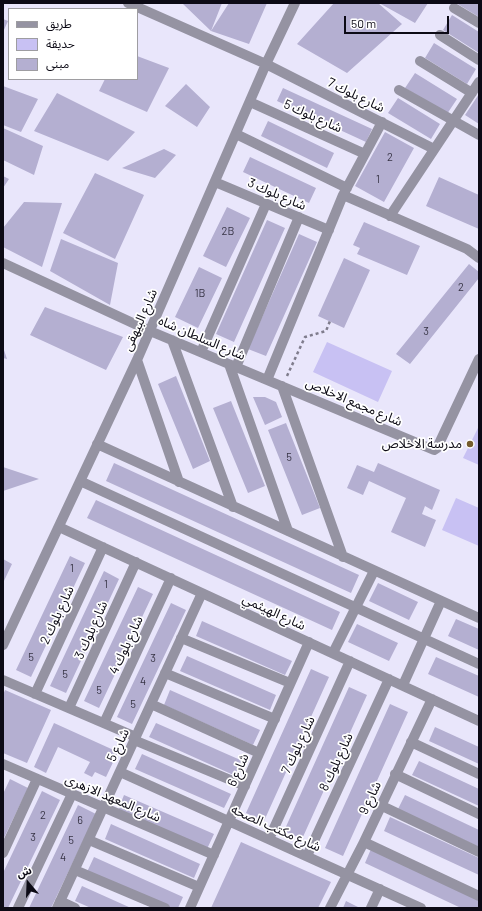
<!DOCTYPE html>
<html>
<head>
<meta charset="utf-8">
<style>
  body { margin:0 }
  #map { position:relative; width:482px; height:911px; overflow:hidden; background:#e9e6fb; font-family:Barlow,"Noto Sans Arabic",sans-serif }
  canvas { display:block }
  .frame { position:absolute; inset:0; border:4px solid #0c0a15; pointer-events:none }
  .legend { position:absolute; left:8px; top:8px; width:130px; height:72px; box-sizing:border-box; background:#fff; border:1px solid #9e9da1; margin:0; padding:5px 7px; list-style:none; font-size:12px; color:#0c0a15 }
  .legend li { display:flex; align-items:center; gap:8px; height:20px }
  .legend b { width:20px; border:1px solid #9e9da1 }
  .north { position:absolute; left:8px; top:863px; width:40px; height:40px; -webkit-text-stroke:3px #fff; paint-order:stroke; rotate:341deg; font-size:11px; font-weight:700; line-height:16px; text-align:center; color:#0c0a15 }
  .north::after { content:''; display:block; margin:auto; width:14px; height:18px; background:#0c0a15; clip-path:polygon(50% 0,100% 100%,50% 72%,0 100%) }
  .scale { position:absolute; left:344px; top:16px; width:105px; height:18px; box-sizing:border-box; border:2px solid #0c0a15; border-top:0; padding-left:5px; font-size:12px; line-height:14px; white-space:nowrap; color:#0c0a15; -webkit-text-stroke:3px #fff; paint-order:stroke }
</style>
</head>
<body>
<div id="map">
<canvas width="482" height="911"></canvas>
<div class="frame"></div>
<ul class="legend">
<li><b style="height:5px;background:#9593a2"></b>طريق</li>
<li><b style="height:11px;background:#c8c1f3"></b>حديقة</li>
<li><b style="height:11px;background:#b4afd1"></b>مبنى</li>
</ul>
<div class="north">ش</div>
<div class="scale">50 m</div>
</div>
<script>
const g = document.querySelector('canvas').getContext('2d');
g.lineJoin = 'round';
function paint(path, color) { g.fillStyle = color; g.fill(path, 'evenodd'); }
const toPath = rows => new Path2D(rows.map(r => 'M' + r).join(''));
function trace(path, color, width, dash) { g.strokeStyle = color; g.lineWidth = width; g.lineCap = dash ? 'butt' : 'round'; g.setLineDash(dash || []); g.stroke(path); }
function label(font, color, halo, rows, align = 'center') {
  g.font = font + ' Barlow,"Noto Sans Arabic",sans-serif'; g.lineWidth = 3.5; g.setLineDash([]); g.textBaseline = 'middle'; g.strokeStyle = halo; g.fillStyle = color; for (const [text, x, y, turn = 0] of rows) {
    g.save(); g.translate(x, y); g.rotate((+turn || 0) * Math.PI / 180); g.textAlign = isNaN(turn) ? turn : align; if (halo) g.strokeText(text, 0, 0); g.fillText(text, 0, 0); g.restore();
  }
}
paint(toPath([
  [327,342,392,371,378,402,313,372],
  [479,426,479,465,463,458],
  [456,498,479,508,479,546,442,530]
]), '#c8c1f3');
paint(toPath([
  [183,3,222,3,211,31,183,4],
  [229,3,267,3,249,44,211,31],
  [334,3,378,3,402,24,347,73,297,44],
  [379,3,428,3,415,23],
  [456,3,479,3,479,17],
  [452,15,479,32,479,53,443,30],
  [3,19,8,21,3,32],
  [434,43,476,69,467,84,425,58],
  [137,56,169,68,147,112,99,91,105,79,137,79],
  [415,73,457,99,447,114,405,88],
  [186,84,210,107,197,127,165,106],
  [3,86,38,99,21,132,3,125],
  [283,88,372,129,366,142,277,101],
  [57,93,135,132,108,161,34,131],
  [479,94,479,124,465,115],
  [398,98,440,124,431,139,388,113],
  [268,121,334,153,327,168,261,136],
  [3,128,43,146,34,175,3,160],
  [385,132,414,148,384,202,355,186],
  [164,149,176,155,155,178,122,168],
  [250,157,316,188,309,203,243,172],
  [95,173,144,195,115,259,63,233],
  [3,176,9,179,3,188],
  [439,177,479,195,479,229,426,206],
  [24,202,62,203,42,267,3,247,3,228],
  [227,207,250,218,226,267,203,256],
  [267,220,285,228,234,342,216,334],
  [364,222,420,246,407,275,357,254,360,248,353,245],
  [299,234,317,242,266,356,248,349],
  [61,239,118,263,110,305,50,271],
  [344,258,370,270,344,328,318,316],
  [469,264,479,272,479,278,410,364,396,354],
  [199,267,222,278,198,328,175,317],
  [45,307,123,337,106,370,30,335],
  [3,347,7,359,3,358],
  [176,376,210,461,193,469,158,384],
  [253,397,265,397,276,402,282,417,265,425],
  [231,401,265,486,248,493,213,408],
  [286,423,320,508,302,515,268,430],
  [114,463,359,575,351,593,106,481],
  [378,463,440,490,432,510,425,506,422,514,436,520,425,547,391,532,406,498,369,481,363,495,347,488,357,465,374,472],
  [3,467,39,479,3,491],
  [96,500,340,612,332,630,87,518],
  [70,556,85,563,31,677,16,670],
  [3,559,12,564,3,583],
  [104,571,119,579,66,693,50,686],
  [378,583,418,602,409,620,369,601],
  [138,587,153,594,99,708,84,701],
  [171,603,186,610,132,724,117,717],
  [456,619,479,629,479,650,448,636],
  [202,621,292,661,285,675,196,636],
  [357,624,398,643,389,661,348,642],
  [187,656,276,695,270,710,180,671],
  [436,657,479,676,479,697,428,674],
  [311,669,329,677,264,821,246,813],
  [349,687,367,695,302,839,284,831],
  [5,690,51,710,27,763,3,753,3,695],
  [170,690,260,730,253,745,164,705],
  [390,704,408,712,343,856,325,848],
  [54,723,118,752,106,777,95,772,92,777,84,773,90,762,58,747,46,773,34,767],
  [156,723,245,762,238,777,149,737],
  [435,727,479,747,479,764,429,741],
  [142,754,231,794,224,808,135,769],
  [419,761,479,789,479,806,412,775],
  [10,779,28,788,3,840,3,794],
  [42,791,60,800,8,908,3,908,3,873],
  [124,795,214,834,207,849,118,810],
  [405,795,479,830,479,847,398,809],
  [78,805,96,814,51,908,29,908],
  [390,817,479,858,479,875,384,831],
  [111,824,200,864,194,878,105,839],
  [241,842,331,882,318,908,211,908],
  [371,849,479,899,479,908,461,908,365,863],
  [94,857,183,897,178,908,168,908,87,872],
  [82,886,131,908,91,908,75,901],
  [346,901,360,908,343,908]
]), '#b4afd1');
trace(toPath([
  [287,376,305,337,326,331,330,321]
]), '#7f7c8c', 2.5, [3, 3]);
trace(toPath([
  [128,3,266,64,434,149],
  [454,8,479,23],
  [440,35,479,60],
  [420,61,472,93],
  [399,90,479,135],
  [250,102,365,154],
  [236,134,347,188],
  [215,182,329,230],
  [343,195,467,249,479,258],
  [390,216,479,82],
  [3,263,150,331,434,450,437,448,479,359],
  [172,340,233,507],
  [201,352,266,204],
  [137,360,179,482],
  [229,364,288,531],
  [236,367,299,217],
  [267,380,343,195,382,122],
  [282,386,343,557],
  [97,444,479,618],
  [80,481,479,664],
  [59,527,479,721],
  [181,638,290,683],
  [3,645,137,360,266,64,295,3],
  [333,653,374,571],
  [165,673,275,719],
  [3,680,136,737],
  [403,685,441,601],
  [35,694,103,547],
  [151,704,259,753],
  [69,708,136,562],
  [104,723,171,578],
  [134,740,245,786],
  [411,742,479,774],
  [3,764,214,855],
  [120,772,421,908],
  [395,774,479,814],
  [380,805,479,852],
  [269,839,350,661],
  [89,840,199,887],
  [364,842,479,896],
  [3,853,37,779],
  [307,856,389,679],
  [75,870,165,908],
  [60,901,75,908],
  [18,908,72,794],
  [57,908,202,593],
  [190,908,309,642],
  [330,908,364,842,432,699],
  [371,908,380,889]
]), '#9593a2', 10);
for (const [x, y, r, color] of [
  [470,444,4,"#755c2d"]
]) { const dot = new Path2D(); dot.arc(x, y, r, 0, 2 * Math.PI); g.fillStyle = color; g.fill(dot); trace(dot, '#fff', 1.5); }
label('11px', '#363344', null, [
  ["2",390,157],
  ["1",378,179],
  ["2B",228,231],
  ["2",461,287],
  ["1B",200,293],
  ["3",426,331],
  ["5",289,457],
  ["1",72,568],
  ["1",106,584],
  ["5",31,657],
  ["3",153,658],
  ["5",65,674],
  ["4",143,681],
  ["5",99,690],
  ["5",133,704],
  ["2",43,815],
  ["6",80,820],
  ["3",33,837],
  ["5",71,840],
  ["4",63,857]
]);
label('13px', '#0c0a15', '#fff', [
  ["شارع بلوك 7",356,95,26],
  ["شارع بلوك 5",313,116,24],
  ["شارع بلوك 3",277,194,23],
  ["شارع البيهقى",140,320,-66],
  ["شارع السلطان شاه",202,338,23],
  ["شارع مجمع الاخلاص",354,402,23],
  ["شارع الهيثمي",274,612,25],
  ["شارع بلوك 2",57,615,-65],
  ["شارع بلوك 3",91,630,-66],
  ["شارع بلوك 4",126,645,-65],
  ["شارع 5",118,745,-65],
  ["شارع بلوك 7",298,745,-65],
  ["شارع بلوك 8",336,762,-65],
  ["شارع 6",238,770,-66],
  ["شارع المعهد الازهرى",113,798,23],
  ["شارع 9",370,798,-65],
  ["شارع مكتب الصحه",276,828,24]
]);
label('13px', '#0c0a15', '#fff', [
  ["مدرسة الاخلاص",462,444]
], 'right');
</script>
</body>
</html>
